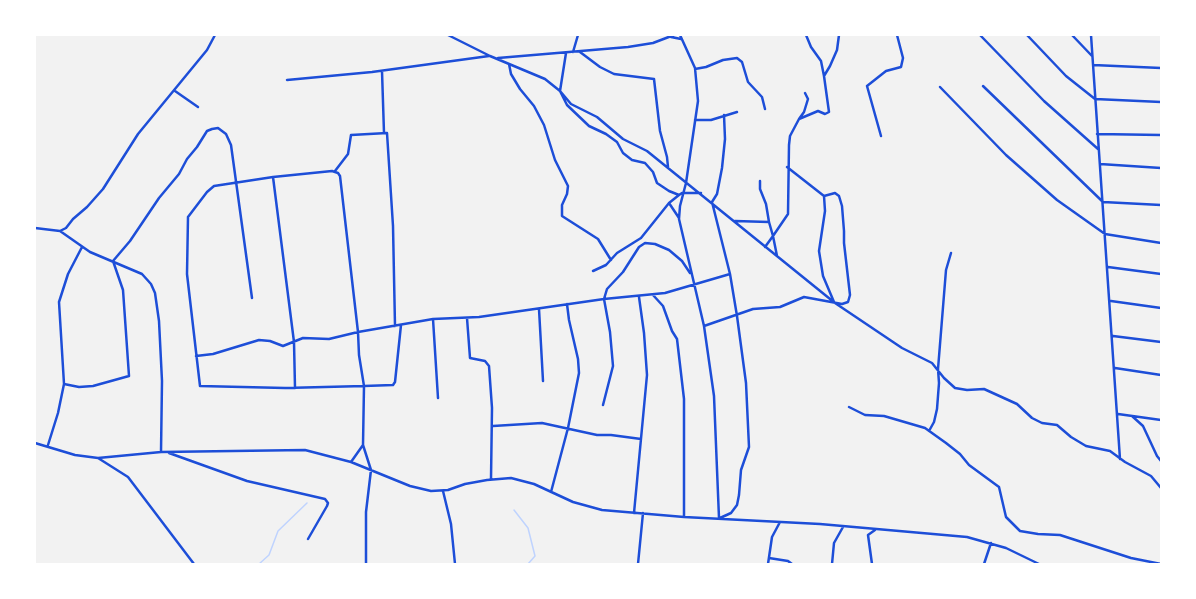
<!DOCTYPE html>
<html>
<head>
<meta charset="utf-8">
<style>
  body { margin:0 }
  #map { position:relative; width:1196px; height:599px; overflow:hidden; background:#f2f2f2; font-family:"Roboto Condensed",sans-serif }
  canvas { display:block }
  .frame { position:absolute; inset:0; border:36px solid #fff; pointer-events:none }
</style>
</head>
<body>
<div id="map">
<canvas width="1196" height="599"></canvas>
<div class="frame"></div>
</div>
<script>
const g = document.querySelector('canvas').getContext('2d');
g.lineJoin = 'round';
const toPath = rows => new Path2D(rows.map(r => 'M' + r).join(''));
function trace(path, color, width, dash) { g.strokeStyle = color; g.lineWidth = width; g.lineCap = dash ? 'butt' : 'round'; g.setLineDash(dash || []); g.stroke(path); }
trace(toPath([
  [514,510,528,528,535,556,528,564],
  [259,564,269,555,278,531,307,503]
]), '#bfd3fe', 1.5);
trace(toPath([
  [448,35,490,56,545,79,560,91,571,104,597,117,623,139,647,151,835,303,902,348,932,363,944,378,955,388,967,390,984,389,1017,404,1032,418,1042,423,1057,425,1071,437,1086,446,1110,451,1125,462,1151,476,1161,488],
  [680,35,695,68,698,101,686,183,680,206,679,219,704,326,714,396,719,518],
  [806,35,811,47,821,61,824,76,830,66,837,50,839,35],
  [980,35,1044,101,1098,149],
  [1027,35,1066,76,1095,99,1161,102],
  [1072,35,1092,56],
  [1091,35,1120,459],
  [671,37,681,39],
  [573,52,578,35],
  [580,52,600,67,614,74,654,79,660,131,667,157,668,167],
  [566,53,560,91,567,105,589,126,606,134,617,142,623,153,632,160,645,163,653,172,657,183,669,191,679,195],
  [498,58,628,47,653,43,674,35],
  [509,64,511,74,520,89,534,106,544,125,555,160,568,186,567,194,562,205,562,216,598,239,611,260],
  [1093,65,1161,68],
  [695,69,706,67,723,60,737,58,742,62,748,82,762,97,765,109],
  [382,71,384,133],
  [287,80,372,72,489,56],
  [983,86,1103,202,1161,205],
  [940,87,1006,155,1057,200,1105,234,1161,243],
  [175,91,198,107],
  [805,93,808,99,804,112,799,119,818,111,825,114,829,112,824,76],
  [695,120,711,120,737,112],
  [1097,134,1161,135],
  [881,136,867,86,886,71,901,67,903,58,897,35],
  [1100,164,1161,168],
  [787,167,824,196,825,211,819,251,823,276,834,302],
  [335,171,348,154,351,135,387,133,393,226,395,326],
  [273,177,294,342,295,388],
  [760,181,760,189,766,204,769,222],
  [669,203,679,218],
  [735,221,769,222,773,236,765,247],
  [35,228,60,231,90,252,142,274,151,284,155,293,159,321,162,381,161,452],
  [60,231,66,228,73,219,87,207,103,189,138,134,207,50,215,35],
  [777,256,773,236,788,214,789,145,790,136,799,119],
  [1108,267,1161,274],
  [593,271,606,265,617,253,641,238,669,203,679,195,682,193,701,193],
  [653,295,663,306,672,331,677,339,684,399,684,517],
  [1111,301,1161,308],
  [539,309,543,381],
  [467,318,470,358,485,361,489,366,492,408,491,479],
  [433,319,438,398],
  [704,326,753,309,780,307,804,297,842,304,848,302,850,295,844,243,844,231,842,206,839,196,835,193,824,196],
  [1113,336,1161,342],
  [196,356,213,354,259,340,270,341,283,346,303,338,329,339,358,332,433,319,479,317,604,299,665,293,730,274],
  [1115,368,1161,375],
  [64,384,79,387,93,386,129,376,123,290,113,261,130,241,159,198,179,174,187,159,197,147,207,131,212,129,218,128,226,134,231,145,252,298],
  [603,405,613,366,610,332,604,299,607,289,623,272,639,247,645,243,655,244,669,250,682,261,690,273],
  [849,407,865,415,884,416,925,428,946,443,960,454,969,465,999,487,1006,517,1020,531,1038,534,1060,535,1131,558,1161,564],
  [1118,414,1161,420],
  [1132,416,1143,426,1157,456,1161,461],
  [493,426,542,423,597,435,611,435,641,439],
  [929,431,934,422,937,409,939,383,938,369,946,270,951,253],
  [35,443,75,455,98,458,161,452,305,450,351,462,410,486,431,491,448,490,465,484,487,480,511,478,534,484,573,502,602,510,684,517,820,524,967,537,1006,548,1039,564],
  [48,445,58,413,64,384,59,302,68,274,82,247],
  [363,445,371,470,366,512,366,564],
  [169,453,247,481,325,499,328,503,327,506,308,539],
  [98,458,128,477,194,564],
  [351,462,363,445,364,386,359,355,358,332,340,176,338,173,332,171,273,177,214,186,207,192,188,217,187,274,200,386,285,388,364,386,393,385,395,382,401,325],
  [443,491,451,524,455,564],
  [551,492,568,428,579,373,578,359,569,320,567,304],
  [634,513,647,375,644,333,639,297],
  [720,518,731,513,737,505,739,495,741,470,749,447,746,383,737,316,730,274,712,202,717,194,722,168,725,139,724,115],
  [769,558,788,561,792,564],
  [638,564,643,513],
  [768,564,772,537,780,522],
  [832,564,834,543,843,527],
  [872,564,868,535,875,530],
  [984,564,991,543]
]), '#1d4ed8', 2.5);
</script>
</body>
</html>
